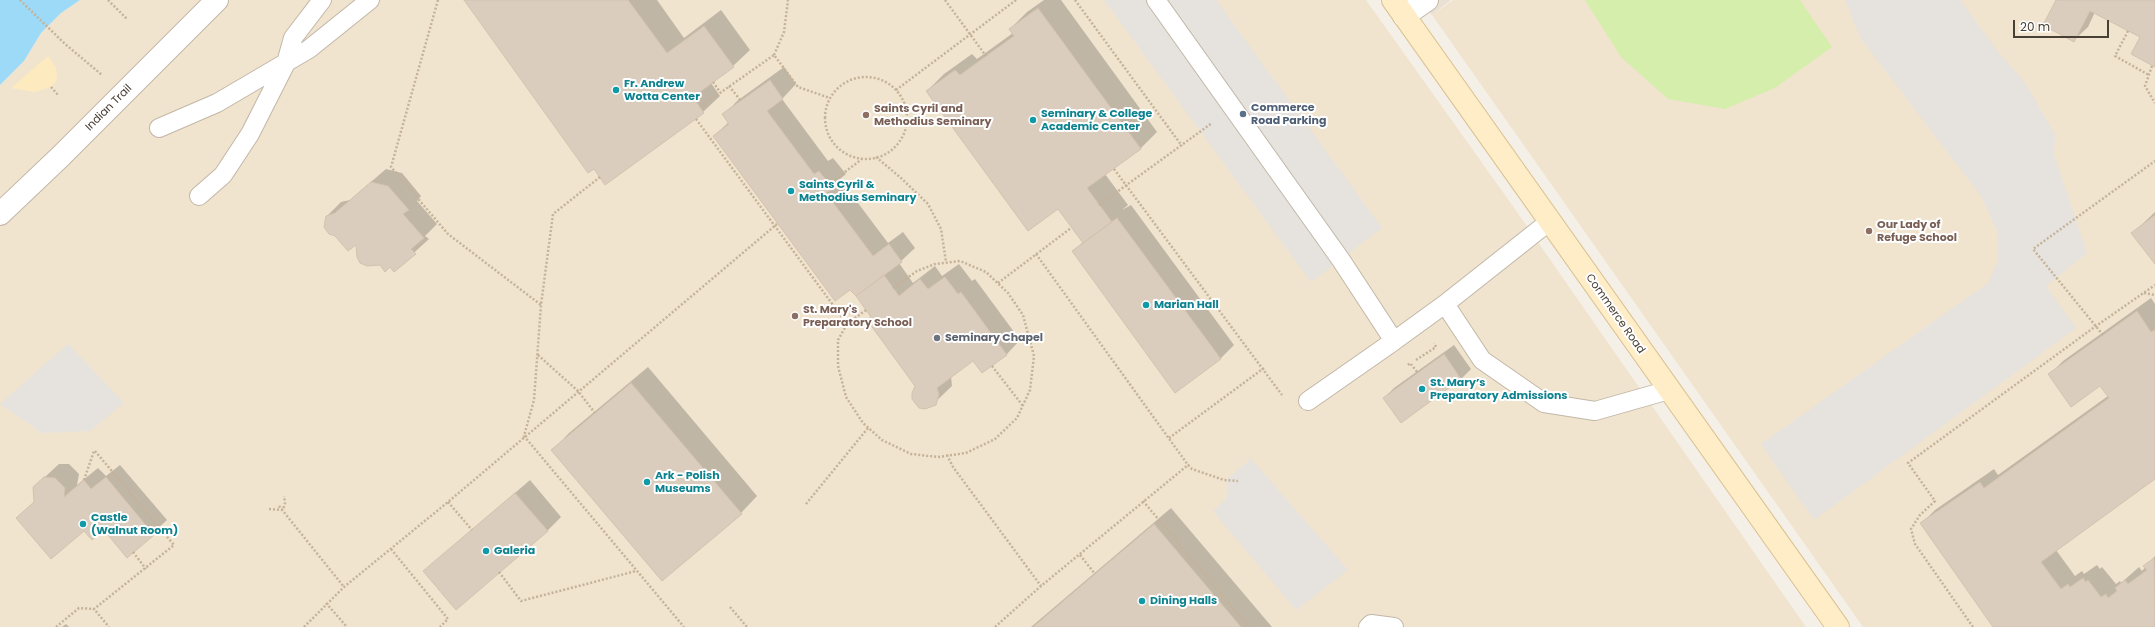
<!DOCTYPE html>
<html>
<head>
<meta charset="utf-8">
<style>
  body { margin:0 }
  #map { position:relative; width:2155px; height:627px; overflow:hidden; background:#f5f0e7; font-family:Poppins,sans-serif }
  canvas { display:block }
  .scale { position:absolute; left:2013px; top:20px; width:96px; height:18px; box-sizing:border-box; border:2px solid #494035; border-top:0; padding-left:5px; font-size:12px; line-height:14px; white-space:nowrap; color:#494035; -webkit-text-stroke:3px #fff; paint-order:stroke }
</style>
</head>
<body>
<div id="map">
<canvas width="2155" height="627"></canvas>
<div class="scale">20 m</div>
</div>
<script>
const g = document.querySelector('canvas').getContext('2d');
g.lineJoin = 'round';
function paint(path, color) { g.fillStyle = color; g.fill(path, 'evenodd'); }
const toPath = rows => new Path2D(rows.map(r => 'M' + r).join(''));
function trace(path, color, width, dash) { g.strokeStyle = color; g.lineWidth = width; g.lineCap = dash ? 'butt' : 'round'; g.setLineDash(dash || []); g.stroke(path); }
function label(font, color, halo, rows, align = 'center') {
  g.font = font + ' Poppins,sans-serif'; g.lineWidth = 4; g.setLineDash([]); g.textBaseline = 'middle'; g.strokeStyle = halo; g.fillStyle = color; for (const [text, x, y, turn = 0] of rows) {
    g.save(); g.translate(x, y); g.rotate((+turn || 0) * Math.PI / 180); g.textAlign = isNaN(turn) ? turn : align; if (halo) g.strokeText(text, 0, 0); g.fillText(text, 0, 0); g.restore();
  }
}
paint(toPath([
  [1420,0,1451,0,1432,15]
]), '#eae1d4');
paint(toPath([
  [80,0,1366,0,1510,202,1806,627,0,627,0,85,24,61,41,33,61,13],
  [1453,0,2155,0,2155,627,1863,627,1432,15]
]), '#f0e4cf');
paint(toPath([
  [1585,0,1800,0,1832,47,1775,88,1725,109,1668,99,1621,57]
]), '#d5eeab');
paint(toPath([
  [48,56,56,68,57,80,51,87,35,92,11,88]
]), '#fdebbf');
paint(toPath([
  [1104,0,1216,0,1382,228,1311,282],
  [1845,0,1960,0,1999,53,2026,84,2055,135,2054,154,2087,253,2046,286,2076,328,1814,520,1761,444,1988,283,1998,260,1997,231,1981,196,1861,39],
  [68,344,124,403,90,431,42,433,0,404],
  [1251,459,1348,570,1296,610,1213,511,1226,499,1228,486,1226,480]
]), '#e6e3df');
paint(toPath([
  [0,0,80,0,61,13,41,33,24,61,0,85]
]), '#9ddaf8');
paint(toPath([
  [465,0,657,0,684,38,721,10,750,50,733,66,711,83,720,96,703,112],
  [1044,0,1061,0,1157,132,1140,149,1105,174,1128,205,1122,210,1131,205,1234,345,1220,359,1073,251,1083,242,1058,208,927,91,944,74,972,54,977,59,1013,33,1010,29,1027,12],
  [2058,0,2155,0,2155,66,2141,37,2095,12,2088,27,2074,40],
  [784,67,796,84,782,99,828,161,833,158,846,174,840,179,888,243,903,232,915,248,899,263,913,283,935,266,942,276,959,264,972,281,975,279,1020,340,1007,354,982,372,973,360,951,376,952,386,930,407,925,408,917,386,857,296,714,136,729,122,724,115,737,101],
  [386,169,402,173,421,196,417,201,437,224,425,236,429,239,394,271,391,266,356,243,327,216,341,202,350,200],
  [2155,212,2155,263,2133,233],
  [2151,298,2155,304,2155,478,2056,550,2075,576,2082,571,2084,574,2097,565,2100,569,2102,567,2116,584,2120,581,2121,583,2139,567,2142,571,2155,556,2155,627,1994,627,1921,524,1935,510,1994,469,1998,475,2108,396,2100,384,2049,375,2063,361],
  [1454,345,1471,369,1461,379,1384,398,1394,388],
  [648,367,757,496,741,513,553,450,569,433],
  [59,464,69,464,79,474,77,485,98,468,106,476,120,465,167,520,127,556,104,529,84,530,17,518,35,501,34,487],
  [530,480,561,517,547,531,425,571],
  [1171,508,1272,627,1031,627],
  [66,624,69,627,62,627]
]), '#0003');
const building = toPath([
  [464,0,628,0,667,53,704,26,734,67,693,97,704,113,605,185,594,169,588,173,464,0],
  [2056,0,2155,0,2155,67,2131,54,2140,37,2090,11,2074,42,2043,25,2056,0],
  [1038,8,1141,149,1087,188,1112,222,1083,243,1058,209,1028,231,926,91,955,70,960,75,986,56,1014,36,1009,29,1038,8],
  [770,80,783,99,767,111,814,174,819,171,833,189,826,193,873,256,889,244,902,262,856,296,850,290,835,301,713,136,729,124,722,114,770,80],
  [371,182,388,186,409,210,403,214,424,238,411,249,416,254,394,272,390,267,385,272,380,265,367,266,360,263,357,257,356,245,348,251,335,236,329,234,324,227,326,216,335,213,371,182],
  [2155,215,2155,264,2131,233,2155,215],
  [1117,218,1221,359,1175,393,1072,251,1117,218],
  [884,275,899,296,920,279,928,289,945,277,958,294,961,292,1007,355,982,373,973,361,937,388,939,394,936,405,925,409,919,408,912,399,912,393,915,386,867,320,871,317,856,296,884,275],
  [2137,311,2151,332,2155,330,2155,479,2041,562,2061,589,2068,584,2070,587,2083,578,2086,582,2088,580,2101,597,2106,594,2108,598,2117,591,2115,588,2125,580,2128,584,2147,570,2143,566,2154,558,2155,627,1993,627,1920,523,1980,482,1984,488,2109,398,2100,386,2071,407,2048,374,2137,311],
  [1444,354,1461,379,1401,423,1383,398,1444,354],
  [631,383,742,514,662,581,551,450,631,383],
  [44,477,55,478,65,488,64,497,84,480,91,489,106,477,154,535,127,558,104,530,92,540,84,531,51,559,16,518,34,502,33,487,44,477],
  [515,493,548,531,456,610,423,571,515,493],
  [1154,524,1241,627,1033,627,1095,574,1154,524]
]);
paint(building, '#dbcdbe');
trace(building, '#d4c2ad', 1);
const service = toPath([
  [1156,0,1341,260,1394,341,1445,304,1550,221],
  [159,128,217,103,309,49,370,0],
  [199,196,223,175,250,134,286,63,293,38,322,0],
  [1445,304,1482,360,1544,403,1595,411,1669,390],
  [1308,401,1394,341],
  [1368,627,1371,624,1394,627]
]);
const minor = toPath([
  [1404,16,1427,0],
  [0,214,61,156,217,0]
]);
const secondary = toPath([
  [1393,0,1838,627]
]);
trace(service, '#c2b7a8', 20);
trace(minor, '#c2b7a8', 24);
trace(secondary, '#dac292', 24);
trace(toPath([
  [20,0,65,44,102,75],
  [108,0,127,19],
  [438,0,391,167,448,234,541,305],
  [945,0,986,56],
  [1075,0,1182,146],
  [2128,31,2115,56,2149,75],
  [774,55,784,32,788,0],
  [2152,66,2145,86,2155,103],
  '825 118a41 41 0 1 1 82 0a41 41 0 1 1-82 0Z',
  [713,82,720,92],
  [729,86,741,101],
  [51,87,59,96],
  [896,90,1016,0],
  [700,107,774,55,798,87,830,98],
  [696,119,847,324],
  [876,157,901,178,928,204,941,229,946,262],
  [1114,169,1282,395],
  [600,177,553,214,541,305,534,400,524,436,684,627],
  [829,184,862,159],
  [1099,205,1212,123],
  [1036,254,1188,465],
  [998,283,1071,228],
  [2144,293,2155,295],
  [866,310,847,324,838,340,838,366,846,397,863,423,882,440,911,454,938,457,966,453,995,439,1017,418,1030,390,1034,356,1023,315,1008,293,986,272,960,261,935,264,917,271,893,288],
  [2103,335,2033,249,2155,161],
  [538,355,578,391,595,413],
  [1416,360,1436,347,1434,343],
  [1408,365,1410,363,1418,373],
  [992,366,1023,406],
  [1169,438,1264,368],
  [95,451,174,545,94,609,109,627],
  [947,455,953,467,1041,586],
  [84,480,94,451],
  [1143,501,1249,627],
  [448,502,472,530],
  [806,504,868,428],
  [279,506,344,587],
  [269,509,283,510,285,503,284,496],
  [391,549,448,619,440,627],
  [133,552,146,569],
  [1080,555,1095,574],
  [499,572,521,601,636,571],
  [326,603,347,627],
  [730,607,747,627],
  [56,627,79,608,94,609],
  [304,627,344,587,448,502,777,224],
  [995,627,1041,586,1188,465,1192,469,1224,480,1238,481],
  [1973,627,1915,544,1911,529,1920,515,1935,501,1908,463,2096,326,2155,285]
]), '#c5b298', 2.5, [2, 2]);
trace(service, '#fff', 18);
trace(minor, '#fff', 22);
trace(secondary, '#ffedc7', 22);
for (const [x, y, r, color] of [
  [616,90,4,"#0f9aa8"],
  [1243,114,4,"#5c6f8a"],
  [866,115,4,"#8d6e63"],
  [1033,120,4,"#0f9aa8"],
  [791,191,4,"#0f9aa8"],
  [1869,231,4,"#8d6e63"],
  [1146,305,4,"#0f9aa8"],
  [795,316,4,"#8d6e63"],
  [937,338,4,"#6b7280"],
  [1422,389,4,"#0f9aa8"],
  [647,482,4,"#0f9aa8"],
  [83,524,4,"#0f9aa8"],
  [486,551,4,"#0f9aa8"],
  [1142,601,4,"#0f9aa8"]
]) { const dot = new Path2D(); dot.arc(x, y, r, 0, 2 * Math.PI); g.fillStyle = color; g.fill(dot); trace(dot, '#fff', 1.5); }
label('bold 11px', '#0d838f', '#fff', [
  ["Fr. Andrew",624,84],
  ["Wotta Center",624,97],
  ["Seminary & College",1041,114],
  ["Academic Center",1041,127],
  ["Saints Cyril &",799,185],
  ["Methodius Seminary",799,198],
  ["Marian Hall",1154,305],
  ["St. Mary’s",1430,383],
  ["Preparatory Admissions",1430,396],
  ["Ark - Polish",655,476],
  ["Museums",655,489],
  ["Castle",91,518],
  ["(Walnut Room)",91,531],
  ["Galeria",494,551],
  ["Dining Halls",1150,601]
], 'left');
label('11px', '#494035', '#fff', [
  ["Indian Trail",109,108,-45],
  ["Commerce Road",1615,314,55]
]);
label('bold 11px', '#4e5e75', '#fff', [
  ["Commerce",1251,108],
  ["Road Parking",1251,121]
], 'left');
label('bold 11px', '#785e54', '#fff', [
  ["Saints Cyril and",874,109],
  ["Methodius Seminary",874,122],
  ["Our Lady of",1877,225],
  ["Refuge School",1877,238],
  ["St. Mary's",803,310],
  ["Preparatory School",803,323]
], 'left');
label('bold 11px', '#5b616d', '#fff', [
  ["Seminary Chapel",945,338]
], 'left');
</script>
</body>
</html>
